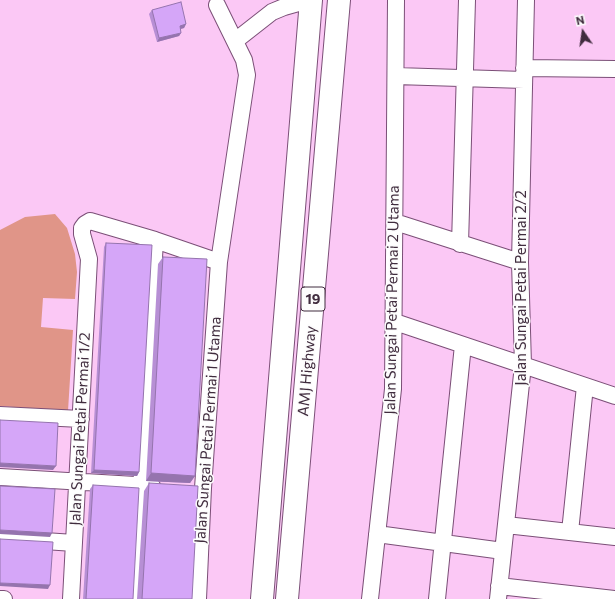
<!DOCTYPE html>
<html>
<head>
<meta charset="utf-8">
<style>
  body { margin:0 }
  #map { position:relative; width:615px; height:599px; overflow:hidden; background:#fbc8f5; font-family:Commissioner,sans-serif }
  canvas { display:block }
  .north { position:absolute; left:563px; top:12px; width:40px; height:40px; -webkit-text-stroke:3px #fcfcfc; paint-order:stroke; rotate:347deg; font-size:11px; font-weight:700; line-height:16px; text-align:center; color:#402c3e }
  .north::after { content:''; display:block; margin:auto; width:14px; height:18px; background:#402c3e; clip-path:polygon(50% 0,100% 100%,50% 72%,0 100%) }
</style>
</head>
<body>
<div id="map">
<canvas width="615" height="599"></canvas>
<div class="north">N</div>
</div>
<script>
const g = document.querySelector('canvas').getContext('2d');
g.lineJoin = 'round';
function paint(path, color) { g.fillStyle = color; g.fill(path, 'evenodd'); }
const toPath = rows => new Path2D(rows.map(r => 'M' + r).join(''));
function trace(path, color, width, dash) { g.strokeStyle = color; g.lineWidth = width; g.lineCap = dash ? 'butt' : 'round'; g.setLineDash(dash || []); g.stroke(path); }
function label(font, color, halo, rows, align = 'center') {
  g.font = font + ' Commissioner,sans-serif'; g.lineWidth = 3; g.setLineDash([]); g.textBaseline = 'middle'; g.strokeStyle = halo; g.fillStyle = color; for (const [text, x, y, turn = 0] of rows) {
    g.save(); g.translate(x, y); g.rotate((+turn || 0) * Math.PI / 180); g.textAlign = isNaN(turn) ? turn : align; if (halo) g.strokeText(text, 0, 0); g.fillText(text, 0, 0); g.restore();
  }
}
paint(toPath([
  [55,214,67,228,75,254,77,272,75,299,43,298,41,327,73,330,68,411,0,406,0,230,25,217]
]), '#e09588');
const minor = toPath([
  [235,41,272,12,284,7,309,0],
  [524,68,615,69],
  [396,76,524,80],
  [395,222,520,262],
  [460,244,467,0],
  [395,322,615,396],
  [0,415,81,419],
  [0,477,152,486],
  [506,525,615,537],
  [570,532,585,386],
  [377,534,503,551],
  [0,538,74,543],
  [499,586,615,599],
  [0,599,4,599],
  [71,599,89,259,82,234,82,228,85,224,90,221,155,240,219,262],
  [135,599,155,240],
  [198,599,203,488,219,262,247,75,244,60,217,5],
  [370,599,393,389,396,0],
  [437,599,463,345],
  [498,599,523,365,520,262,526,0]
]);
const highway = toPath([
  [262,599,311,0],
  [287,599,339,0]
]);
trace(minor, '#7b4f77', 18);
trace(highway, '#7b4f77', 24);
trace(minor, '#fff', 16);
trace(highway, '#fff', 22);
paint(toPath([
  [152,10,186,24,184,28,180,29,181,33,179,36,157,42,149,14],
  [106,243,139,472,137,476,91,473,104,247],
  [163,257,195,476,190,483,146,481,158,264],
  [149,483,192,599,137,599,144,491],
  [93,485,133,599,83,599,90,489]
]), '#b78fd5');
paint(toPath([
  [186,24,184,28,177,30,180,26],
  [181,33,179,36,157,42,159,38],
  [0,463,56,466,53,470,0,467],
  [94,470,139,472,137,476,91,473],
  [151,473,195,476,190,483,146,481],
  [0,530,52,533,50,537,0,534],
  [0,583,50,585,48,589,0,586]
]), '#9574ae');
const building = toPath([
  [181,2,186,24,180,26,181,33,159,38,152,10,181,2],
  [106,243,152,245,139,472,94,470,106,243],
  [163,257,207,259,195,476,151,473,163,257],
  [0,420,58,423,56,466,0,463,0,420],
  [149,483,198,486,192,599,142,599,149,483],
  [93,485,139,488,133,599,86,599,93,485],
  [0,486,55,489,52,533,0,530,0,486],
  [0,539,53,542,50,585,0,583,0,539]
]);
paint(building, '#d5a6f8');
trace(building, '#9574ae', 1);
for (const [x, y, w] of [
  [313,299,24]
]) { const box = new Path2D(); box.roundRect(x - w / 2, y - 12, w, 24, 3); g.fillStyle = '#fcfcfc'; g.fill(box); trace(box, '#402c3e', 1); }
label('bold 14px', '#402c3e', null, [
  ["19",313,299]
]);
label('15px', '#402c3e', '#fcfcfc', [
  ["Jalan Sungai Petai Permai 2/2",521,288,-90],
  ["Jalan Sungai Petai Permai 2 Utama",392,300,-89],
  ["AMJ Highway",307,371,-85],
  ["Jalan Sungai Petai Permai 1/2",80,429,-87],
  ["Jalan Sungai Petai Permai 1 Utama",208,430,-86]
]);
</script>
</body>
</html>
